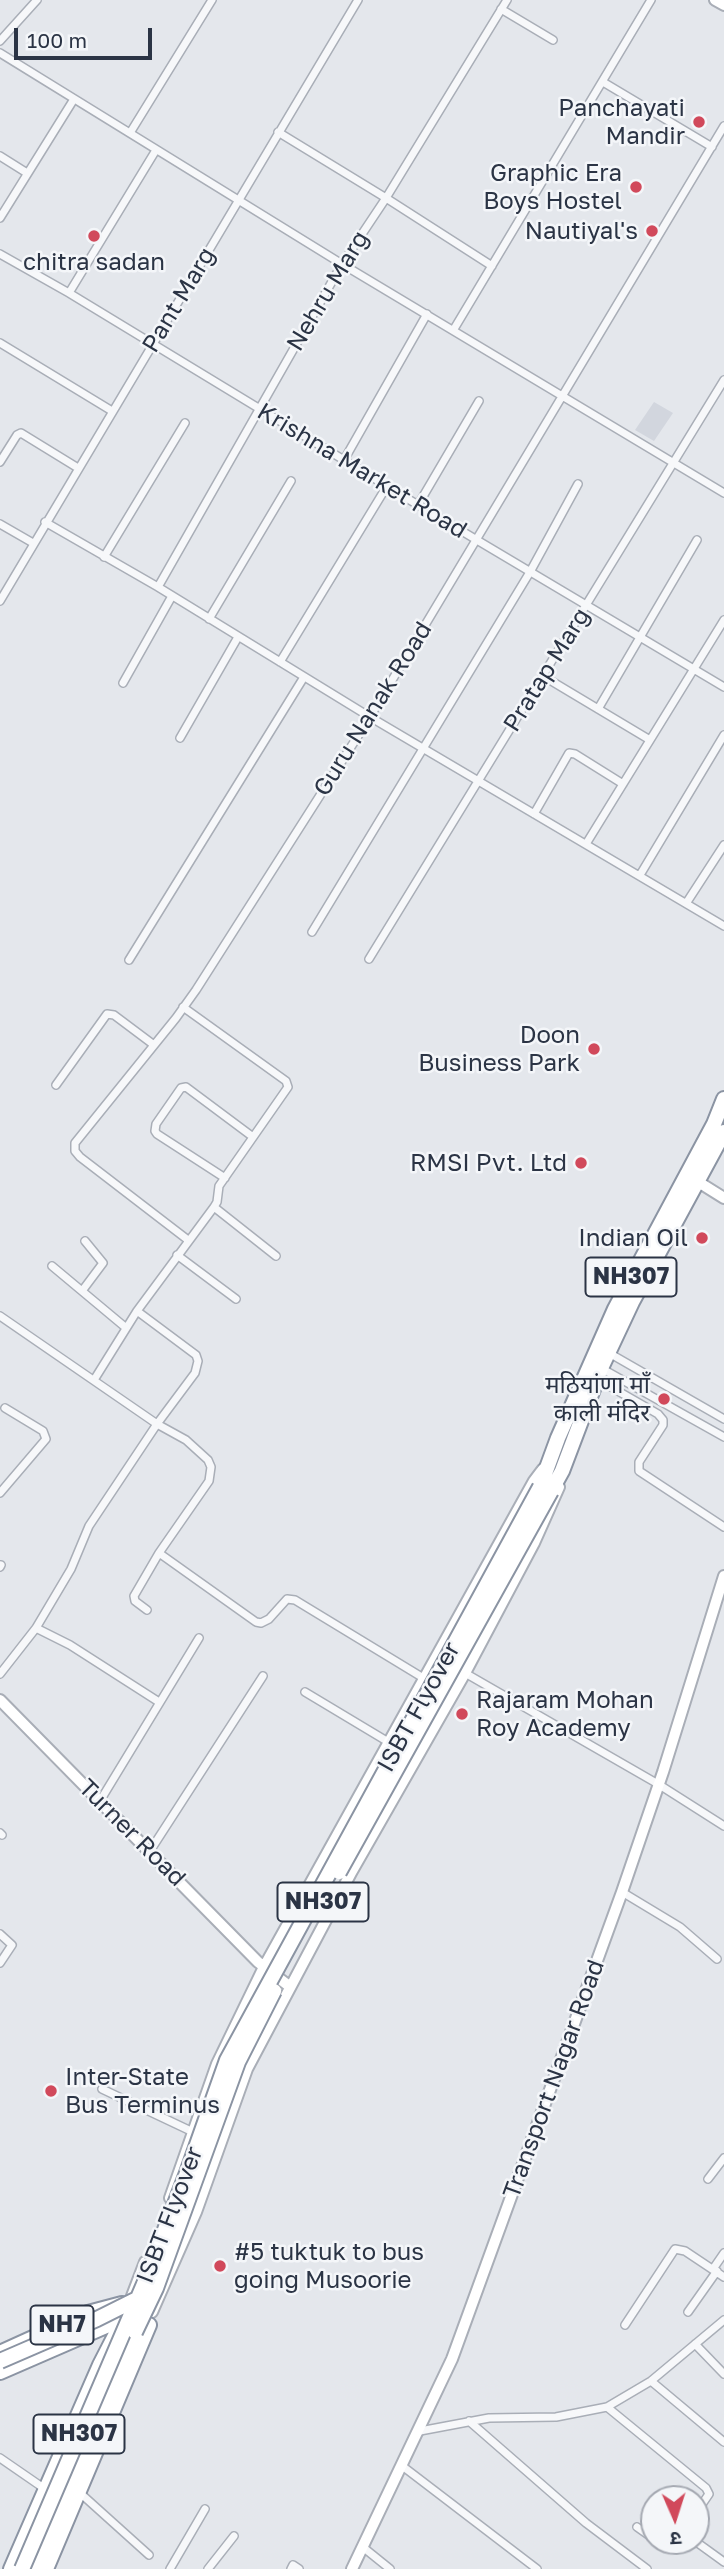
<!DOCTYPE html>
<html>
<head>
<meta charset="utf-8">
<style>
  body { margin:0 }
  #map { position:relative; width:724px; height:2569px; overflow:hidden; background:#e4e7ec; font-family:"Golos Text","Noto Sans Devanagari",sans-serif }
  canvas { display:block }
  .north { position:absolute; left:640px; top:2485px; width:70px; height:70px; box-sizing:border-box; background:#f4f6f9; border:2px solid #a4a8b1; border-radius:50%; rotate:177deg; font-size:19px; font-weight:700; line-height:28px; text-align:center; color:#2b3445 }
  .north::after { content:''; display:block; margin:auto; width:24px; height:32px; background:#d1495b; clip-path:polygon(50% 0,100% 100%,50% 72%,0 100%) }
  .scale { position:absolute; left:14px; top:28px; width:138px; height:32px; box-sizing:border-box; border:4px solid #2b3445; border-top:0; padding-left:9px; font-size:21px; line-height:24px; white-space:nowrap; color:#2b3445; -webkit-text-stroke:5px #f4f6f9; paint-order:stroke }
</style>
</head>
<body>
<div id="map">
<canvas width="724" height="2569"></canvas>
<div class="north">उ</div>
<div class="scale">100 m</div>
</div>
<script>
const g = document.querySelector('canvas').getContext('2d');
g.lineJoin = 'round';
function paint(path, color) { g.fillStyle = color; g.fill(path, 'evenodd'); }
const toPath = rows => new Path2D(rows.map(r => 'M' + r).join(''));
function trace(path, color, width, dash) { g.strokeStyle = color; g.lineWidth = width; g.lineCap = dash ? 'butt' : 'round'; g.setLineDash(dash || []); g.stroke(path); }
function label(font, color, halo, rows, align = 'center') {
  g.font = font + ' "Golos Text","Noto Sans Devanagari",sans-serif'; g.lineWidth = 5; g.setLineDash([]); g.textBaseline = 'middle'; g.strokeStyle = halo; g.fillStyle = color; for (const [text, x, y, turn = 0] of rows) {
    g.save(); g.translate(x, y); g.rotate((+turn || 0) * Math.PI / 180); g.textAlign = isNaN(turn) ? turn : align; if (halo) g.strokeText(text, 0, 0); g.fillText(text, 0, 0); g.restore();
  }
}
paint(toPath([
  [654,402,673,413,654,441,635,430]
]), '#d2d6de');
const street = toPath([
  [501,9,553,40],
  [0,41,37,0],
  [0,53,342,264,724,493],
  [603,82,712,147],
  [278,132,386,198,492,266],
  [130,133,212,0],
  [0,156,27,173],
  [0,218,74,99],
  [0,254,69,293,418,505,724,687],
  [69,293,156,150],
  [454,329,651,0],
  [0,343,112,411],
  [344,460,427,314],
  [0,462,17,435,21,433,78,468],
  [418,505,479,401],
  [45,522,158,587,370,717,724,926],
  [0,524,33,543],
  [104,557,185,423],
  [158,587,342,264,386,198,507,0],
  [0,601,358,0],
  [209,619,291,481],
  [280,662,387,486],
  [543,676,650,740],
  [123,683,172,596],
  [598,709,697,540],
  [180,738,238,637],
  [534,814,569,753,575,754,623,784],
  [586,844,724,620],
  [640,875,724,735],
  [687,902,724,845],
  [312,932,530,572,578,484],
  [369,959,724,380],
  [129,960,304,677],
  [56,1085,107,1014,114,1015,154,1045],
  [225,1178,157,1134,155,1131,156,1124,181,1088,186,1087,253,1137],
  [214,1207,276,1256],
  [188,1240,80,1157,75,1151,75,1143,176,1018,196,990,370,717,724,126],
  [177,1255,236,1299],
  [52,1266,125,1327],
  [82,1291,103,1263,85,1241],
  [0,1316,157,1424,186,1440,208,1460,211,1467,209,1481,159,1553],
  [609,1353,724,1419],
  [601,1368,724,1437],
  [597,1379,658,1414,663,1420,663,1425,639,1462,639,1471,724,1527],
  [94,1380,137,1311],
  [0,1493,46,1439,43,1431,5,1408],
  [0,1567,1,1565],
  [147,1610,135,1601,134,1596,159,1553,256,1622,261,1623,269,1619,287,1599,295,1600,425,1679],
  [36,1628,70,1645,159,1702],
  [465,1673,658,1784,724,1826],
  [0,1674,36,1628,71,1569,89,1526,157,1424,195,1373,198,1361,196,1355,137,1311,214,1207,217,1202,219,1186,288,1087,286,1081,183,1007],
  [305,1692,390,1743],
  [100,1801,199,1638],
  [0,1833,2,1835],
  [150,1851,263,1676],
  [622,1892,680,1927,717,1959],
  [0,1934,12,1945,0,1963],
  [102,2089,193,2132],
  [708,2179,724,2158],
  [713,2269,724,2253],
  [688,2312,717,2271],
  [625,2325,675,2249,685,2251,724,2277],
  [695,2344,724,2374],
  [651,2381,724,2442],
  [607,2407,706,2488,709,2494,696,2513],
  [469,2421,586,2523,647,2569],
  [420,2431,489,2418,556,2417,607,2407,651,2381,724,2320],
  [0,2458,45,2489],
  [401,2465,537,2569],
  [79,2492,149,2555],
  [637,2527,654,2539],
  [656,2541,669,2548,676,2541],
  [695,2541,724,2562],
  [364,2548,390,2569],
  [170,2569,205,2509],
  [208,2569,234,2536],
  [291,2569,293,2565,299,2569]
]);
const secondary = toPath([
  [715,0,724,5],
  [692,1178,724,1198],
  [0,1700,258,1962,289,1986],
  [170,2198,217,2064,264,1967,534,1481,543,1469],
  [132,2296,145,2262],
  [152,2312,196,2212,247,2069,352,1871,465,1673,534,1543,559,1487],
  [352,2569,452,2359,622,1892,663,1772,724,1576]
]);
const highway = toPath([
  [540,1487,558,1438,615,1309,714,1124,724,1099],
  [551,1491,562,1471,601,1368,632,1302,724,1132],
  [0,2353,88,2313,122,2304],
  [0,2372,122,2319],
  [11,2569,100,2365,119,2328],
  [34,2569,135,2332],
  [46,2569,149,2325]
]);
trace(street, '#a9aeb7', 10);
trace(secondary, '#a9aeb7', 14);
trace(highway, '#8b94a3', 18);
trace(street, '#f7f8fa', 7);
trace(secondary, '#fff', 10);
trace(highway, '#fff', 14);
const highwayBridge = toPath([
  [339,1872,551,1491],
  [135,2332,156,2288,238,2062,274,1991],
  [0,2361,97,2319,137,2299],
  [22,2569,144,2284,187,2173,227,2060,540,1487]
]);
trace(highwayBridge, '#8b94a3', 18, []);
trace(highwayBridge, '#fff', 14);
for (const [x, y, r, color] of [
  [699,122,7,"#d1495b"],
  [636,187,7,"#d1495b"],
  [652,231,7,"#d1495b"],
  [94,236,7,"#d1495b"],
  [594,1049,7,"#d1495b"],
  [581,1163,7,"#d1495b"],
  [702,1238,7,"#d1495b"],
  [664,1399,7,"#d1495b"],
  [462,1714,7,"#d1495b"],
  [51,2091,7,"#d1495b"],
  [220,2266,7,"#d1495b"]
]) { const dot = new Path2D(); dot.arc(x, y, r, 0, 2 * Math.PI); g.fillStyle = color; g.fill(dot); trace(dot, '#f4f6f9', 2.5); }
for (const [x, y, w] of [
  [631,1277,91],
  [323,1902,91],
  [62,2325,63],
  [79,2434,91]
]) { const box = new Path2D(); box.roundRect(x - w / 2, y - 19.5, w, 39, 5); g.fillStyle = '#f4f6f9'; g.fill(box); trace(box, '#2b3445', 2); }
label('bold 23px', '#2b3445', null, [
  ["NH307",631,1277],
  ["NH307",323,1902],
  ["NH7",62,2325],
  ["NH307",79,2434]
]);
label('24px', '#2b3445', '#f4f6f9', [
  ["Panchayati",685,108],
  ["Mandir",685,136],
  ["Graphic Era",622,173],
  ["Boys Hostel",622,201],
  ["Nautiyal's",638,231],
  ["chitra sadan",94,262,"center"],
  ["Doon",580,1035],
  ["Business Park",580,1063],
  ["RMSI Pvt. Ltd",567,1163],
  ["Indian Oil",688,1238],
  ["मठियांणा माँ",650,1385],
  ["काली मंदिर",650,1413],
  ["Rajaram Mohan",476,1700,"left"],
  ["Roy Academy",476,1728,"left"],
  ["Inter-State",65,2077,"left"],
  ["Bus Terminus",65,2105,"left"],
  ["#5 tuktuk to bus",234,2252,"left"],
  ["going Musoorie",234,2280,"left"]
], 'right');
label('24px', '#2b3445', '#f4f6f9', [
  ["Nehru Marg",328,291,-59],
  ["Pant Marg",179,300,-59],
  ["Krishna Market Road",362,471,31],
  ["Pratap Marg",547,670,-58],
  ["Guru Nanak Road",373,709,-58],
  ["ISBT Flyover",419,1707,-61],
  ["Turner Road",132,1833,45],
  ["Transport Nagar Road",554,2079,-70],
  ["ISBT Flyover",170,2215,-69]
]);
</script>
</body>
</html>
